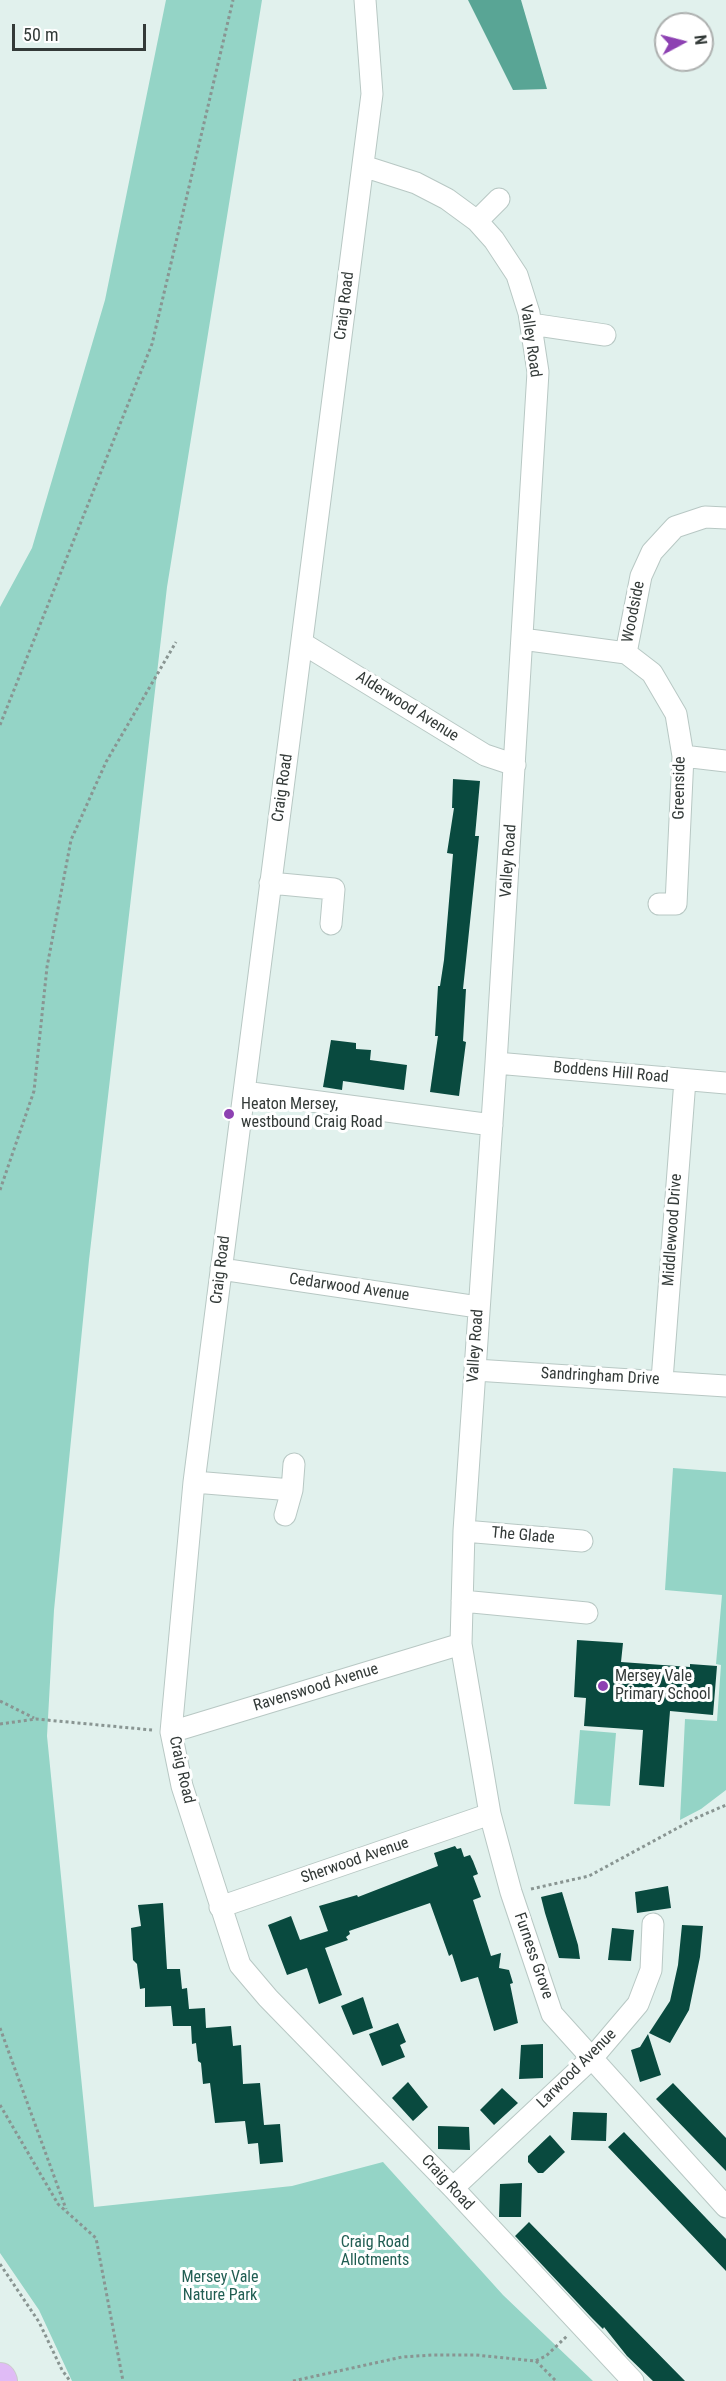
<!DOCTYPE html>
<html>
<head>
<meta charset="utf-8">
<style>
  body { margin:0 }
  #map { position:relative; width:726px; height:2381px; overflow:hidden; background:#e1f1ed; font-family:"Roboto Condensed",sans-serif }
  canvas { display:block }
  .north { position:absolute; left:654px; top:12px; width:60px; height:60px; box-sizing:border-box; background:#fff; border:2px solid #adb0af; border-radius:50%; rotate:83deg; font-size:16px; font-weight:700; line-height:24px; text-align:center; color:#333a38 }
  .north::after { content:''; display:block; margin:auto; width:21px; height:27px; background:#8d41b2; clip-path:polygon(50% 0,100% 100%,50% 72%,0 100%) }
  .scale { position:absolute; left:12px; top:24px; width:134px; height:27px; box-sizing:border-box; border:3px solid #333a38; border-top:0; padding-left:8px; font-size:18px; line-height:21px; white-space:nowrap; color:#333a38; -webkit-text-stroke:4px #fff; paint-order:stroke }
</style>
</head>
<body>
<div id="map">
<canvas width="726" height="2381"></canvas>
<div class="north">N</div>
<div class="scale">50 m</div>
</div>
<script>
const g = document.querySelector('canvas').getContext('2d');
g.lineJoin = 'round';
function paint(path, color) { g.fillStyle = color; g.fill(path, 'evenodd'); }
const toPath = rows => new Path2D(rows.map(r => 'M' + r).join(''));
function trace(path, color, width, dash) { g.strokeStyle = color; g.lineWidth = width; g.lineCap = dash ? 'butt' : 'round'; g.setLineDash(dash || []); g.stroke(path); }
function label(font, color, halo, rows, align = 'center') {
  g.font = font + ' "Roboto Condensed",sans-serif'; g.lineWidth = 6; g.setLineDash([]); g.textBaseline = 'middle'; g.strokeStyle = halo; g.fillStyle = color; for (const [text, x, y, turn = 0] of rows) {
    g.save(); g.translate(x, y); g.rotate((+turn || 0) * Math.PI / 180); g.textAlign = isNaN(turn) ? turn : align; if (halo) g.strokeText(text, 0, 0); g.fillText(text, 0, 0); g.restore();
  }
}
paint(toPath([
  [166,0,262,0,167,587,89,1260,54,1610,47,1736,94,2207,292,2186,383,2162,503,2295,593,2381,72,2381,39,2310,0,2253,0,607,32,548,105,300],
  [673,1468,726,1472,726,1790,701,1809,680,1820,685,1719,717,1721,721,1665,716,1664,722,1595,665,1590],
  [580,1730,616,1733,610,1806,574,1804]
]), '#94d4c6');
paint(toPath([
  [468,0,521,0,547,89,513,90]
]), '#59a595');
paint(toPath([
  [453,779,480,781,475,836,479,836,463,989,466,989,463,1041,466,1042,459,1096,430,1092,438,1036,435,1036,438,986,440,986,444,960,453,854,447,853,454,808,452,808],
  [331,1040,356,1043,356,1049,371,1050,370,1060,407,1065,404,1090,343,1081,342,1090,323,1087],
  [577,1640,623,1643,621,1662,690,1667,690,1664,717,1666,713,1715,670,1711,664,1787,639,1785,643,1730,584,1726,586,1698,574,1697],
  [455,1846,457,1849,461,1848,464,1857,470,1855,473,1861,478,1874,473,1876,481,1897,473,1900,491,1956,501,1953,499,1968,509,1970,513,1983,510,1984,518,2023,494,2031,478,1977,461,1982,452,1954,449,1956,430,1903,349,1931,350,1934,346,1937,348,1940,325,1948,342,1995,319,2004,307,1968,287,1975,268,1925,291,1916,300,1940,328,1931,319,1906,357,1895,358,1897,438,1866,434,1853],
  [668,1886,671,1908,637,1913,635,1892],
  [562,1892,578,1945,580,1959,559,1958,545,1913,541,1897],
  [163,1903,167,1969,180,1969,182,1989,187,1988,189,2009,205,2008,206,2028,231,2026,233,2046,241,2045,243,2084,260,2083,264,2125,280,2124,283,2162,260,2164,258,2143,248,2144,245,2121,215,2123,210,2083,203,2084,201,2063,198,2061,196,2043,192,2044,191,2026,173,2026,171,2006,145,2007,145,1988,140,1989,137,1964,133,1960,131,1928,141,1926,138,1905],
  [682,1925,703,1926,700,1957,689,2010,670,2043,649,2033,670,2001,678,1965],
  [612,1928,634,1930,631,1961,608,1960],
  [363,1997,373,2028,353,2035,341,2006],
  [398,2023,406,2042,400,2045,405,2057,382,2066,369,2034],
  [648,2034,661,2075,640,2082,631,2050,640,2047],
  [543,2044,543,2078,519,2079,521,2045],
  [408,2082,428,2107,413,2121,392,2098],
  [673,2083,726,2138,726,2171,656,2099],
  [502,2088,518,2103,494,2125,480,2110],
  [573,2112,607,2113,606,2141,571,2140],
  [438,2126,469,2127,470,2150,438,2149],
  [624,2132,726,2239,726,2271,608,2147],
  [550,2135,565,2152,543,2173,538,2173,528,2162,528,2156],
  [522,2183,521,2217,499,2217,500,2184],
  [529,2222,566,2260,685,2381,653,2381,627,2356,604,2327,603,2329,591,2317,515,2236]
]), '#094a3f');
const minor = toPath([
  [365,0,372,94,194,1482,171,1732,182,1786,240,1965,268,1998,453,2188,633,2381],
  [363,166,416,183,447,199,477,221,494,240,517,275,529,313,538,372,496,1063,464,1531,461,1644,490,1814,511,1892,552,2014,726,2207],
  [477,221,499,199],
  [531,324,605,335],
  [522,639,626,653,652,673,676,714,683,756,676,904,659,904],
  [302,643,485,755,515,765],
  [626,653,641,576,652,552,675,527,705,517,726,518],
  [683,756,726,761],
  [270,883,334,889,331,924],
  [496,1063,726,1083],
  [244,1092,492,1125],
  [221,1269,478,1307],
  [475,1370,726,1386],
  [662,1380,685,1080],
  [194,1482,292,1490],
  [285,1515,292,1490,294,1464],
  [464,1531,582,1541],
  [462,1601,587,1613],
  [171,1732,461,1644],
  [220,1907,490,1814],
  [453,2188,593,2057,638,2004,651,1970,653,1924]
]);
const highway = toPath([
  [0,2379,1,2381]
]);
trace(minor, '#b8c8c4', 23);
trace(highway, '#cacccb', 34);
trace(toPath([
  [0,725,152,344,233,0],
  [0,1190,34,1091,47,967,71,840,106,762,176,642],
  [0,1701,34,1718],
  [0,1724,36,1719,152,1730],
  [531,1889,589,1876,696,1818,726,1805],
  [0,2028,66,2209],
  [0,2105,58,2204,96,2238,123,2381],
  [0,2264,39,2322,62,2370,70,2381],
  [536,2361,556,2381],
  [293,2381,402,2357,432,2355,476,2355,535,2361,546,2356,567,2336]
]), '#899592', 3, [3, 3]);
trace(minor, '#fff', 21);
trace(highway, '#e0bbf6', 32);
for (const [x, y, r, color] of [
  [229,1114,6,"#8d41b2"],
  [603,1686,6,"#8d41b2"]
]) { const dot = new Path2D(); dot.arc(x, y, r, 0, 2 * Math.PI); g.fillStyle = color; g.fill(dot); trace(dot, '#fff', 2); }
label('16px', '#333a38', '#fff', [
  ["Craig Road",345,306,-83],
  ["Valley Road",530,341,82],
  ["Woodside",634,612,-79],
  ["Alderwood Avenue",407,707,32],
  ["Craig Road",283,788,-82],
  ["Greenside",680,788,-89],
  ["Valley Road",509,861,-86],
  ["Boddens Hill Road",611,1073,5],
  ["Middlewood Drive",673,1230,-86],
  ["Craig Road",221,1270,-83],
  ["Cedarwood Avenue",349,1288,8],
  ["Valley Road",476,1346,-86],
  ["Sandringham Drive",600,1377,3],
  ["The Glade",523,1536,5],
  ["Ravenswood Avenue",316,1688,-17],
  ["Craig Road",181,1770,77],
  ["Sherwood Avenue",355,1861,-19],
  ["Furness Grove",533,1956,71],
  ["Larwood Avenue",577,2069,-45],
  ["Craig Road",447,2183,47]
]);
label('16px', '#333a38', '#fff', [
  ["Heaton Mersey,",241,1105],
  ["westbound Craig Road",241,1123],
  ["Mersey Vale",615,1677],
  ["Primary School",615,1695]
], 'left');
label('16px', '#215e53', '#fff', [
  ["Craig Road",375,2243],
  ["Allotments",375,2261],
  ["Mersey Vale",220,2278],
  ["Nature Park",220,2296]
]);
</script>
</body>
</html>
